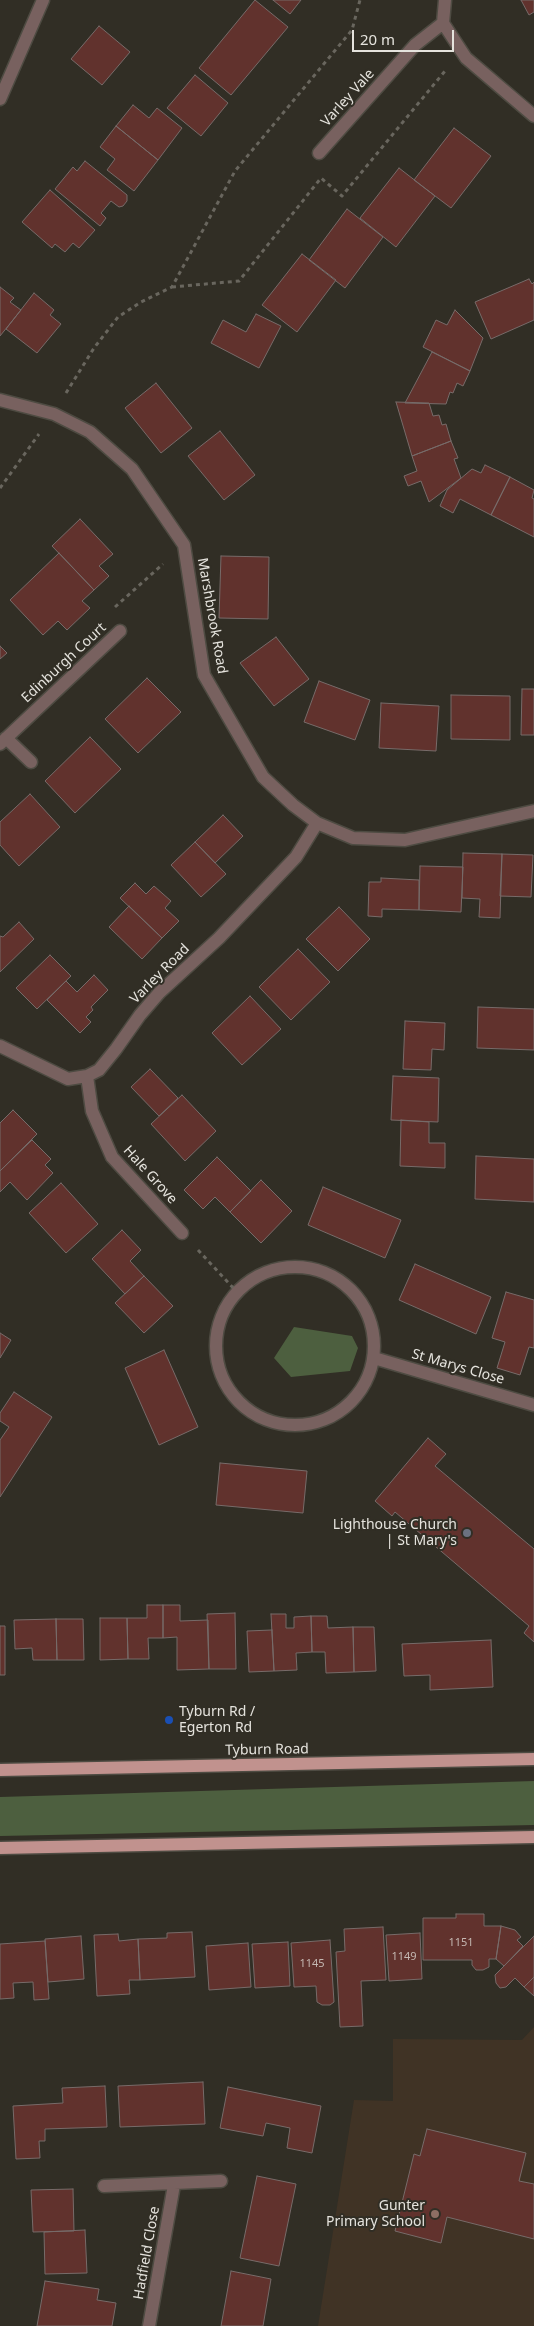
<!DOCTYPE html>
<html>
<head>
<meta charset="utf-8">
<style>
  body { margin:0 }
  #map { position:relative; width:534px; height:2326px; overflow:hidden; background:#312e25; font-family:"Noto Sans",sans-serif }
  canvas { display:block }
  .scale { position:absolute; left:352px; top:30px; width:102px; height:22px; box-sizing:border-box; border:2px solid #e5e3dd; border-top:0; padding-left:6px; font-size:15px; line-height:18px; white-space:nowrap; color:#e5e3dd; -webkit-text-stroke:4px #312e25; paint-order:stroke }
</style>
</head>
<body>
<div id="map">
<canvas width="534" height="2326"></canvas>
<div class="scale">20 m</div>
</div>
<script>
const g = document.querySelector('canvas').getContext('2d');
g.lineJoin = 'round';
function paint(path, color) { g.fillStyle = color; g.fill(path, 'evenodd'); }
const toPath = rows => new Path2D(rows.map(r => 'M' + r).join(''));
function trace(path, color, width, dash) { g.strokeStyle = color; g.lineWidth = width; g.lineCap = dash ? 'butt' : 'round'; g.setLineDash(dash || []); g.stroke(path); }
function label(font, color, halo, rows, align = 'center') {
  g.font = font + ' "Noto Sans",sans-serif'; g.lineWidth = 4; g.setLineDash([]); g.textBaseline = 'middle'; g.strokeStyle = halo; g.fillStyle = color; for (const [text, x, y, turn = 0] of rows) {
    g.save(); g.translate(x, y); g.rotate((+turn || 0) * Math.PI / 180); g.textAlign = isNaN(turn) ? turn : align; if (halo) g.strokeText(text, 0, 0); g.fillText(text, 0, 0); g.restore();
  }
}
paint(toPath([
  [534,2027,534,2326,318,2326,354,2100,393,2101,393,2039,522,2040]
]), '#403325');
paint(toPath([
  [294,1327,352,1336,358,1348,350,1371,291,1377,274,1358],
  [534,1781,534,1825,0,1836,0,1797]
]), '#4d5f3f');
const building = toPath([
  [255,0,288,27,231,95,199,68,255,0],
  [273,0,301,0,290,14,273,0],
  [521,0,534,0,534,12,529,15,521,0],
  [99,26,130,52,102,85,71,59,99,26],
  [195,75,228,103,201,136,167,108,195,75],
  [133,105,149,118,157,108,182,128,158,160,116,126,133,105],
  [116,126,158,160,134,191,107,170,115,159,100,147,116,126],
  [454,128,491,156,451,208,414,180,454,128],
  [85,161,127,195,127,201,123,206,119,207,111,201,101,213,106,218,100,226,55,189,73,167,77,171,85,161],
  [399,168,435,196,396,247,360,218,399,168],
  [50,190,95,230,79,248,73,243,65,252,55,244,52,248,22,222,50,190],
  [347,209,383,237,345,288,309,260,347,209],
  [302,254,336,280,297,332,262,305,302,254],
  [529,279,532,284,534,282,534,320,491,339,475,302,529,279],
  [0,287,14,298,10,302,21,310,0,336,0,287],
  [34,293,54,310,50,315,61,324,37,353,6,329,34,293],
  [455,310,483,338,470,371,423,347,436,320,447,325,455,310],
  [256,314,281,326,259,368,211,343,223,320,246,332,256,314],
  [432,352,470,371,463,386,457,383,453,393,450,392,446,404,405,403,432,352],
  [156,383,192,428,161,453,125,408,156,383],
  [396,402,429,403,433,416,439,415,442,425,446,424,451,441,412,456,396,402],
  [220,431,255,475,224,500,188,456,220,431],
  [451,441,458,458,454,459,461,478,429,502,421,481,408,486,404,476,417,471,412,456,451,441],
  [485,465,510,477,491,515,460,499,453,513,440,506,447,490,472,469,481,473,485,465],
  [510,477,534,490,532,498,534,499,534,537,491,515,510,477],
  [80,519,113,554,99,566,109,576,94,590,52,546,80,519],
  [59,553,94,590,82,601,90,608,67,630,58,621,43,635,10,600,59,553],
  [221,556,269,557,268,619,219,618,221,556],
  [276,637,309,679,274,706,240,663,276,637],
  [0,646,7,653,0,659,0,646],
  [147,678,181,712,138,753,105,719,147,678],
  [319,681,370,700,355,740,304,722,319,681],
  [522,689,534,689,534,735,521,735,522,689],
  [451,695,510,696,510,740,451,739,451,695],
  [381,703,439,706,436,751,379,748,381,703],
  [90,737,121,769,75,813,45,781,90,737],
  [30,794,60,827,19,866,0,845,0,822,30,794],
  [223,815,243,836,215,863,195,842,223,815],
  [195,842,226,874,201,897,171,865,195,842],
  [463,853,502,854,500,918,479,917,480,899,462,898,463,853],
  [502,854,533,855,531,897,500,896,502,854],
  [420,866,463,867,461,912,419,910,420,866],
  [381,878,419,880,419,910,382,909,382,917,368,916,369,882,381,882,381,878],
  [135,883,146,894,154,886,171,901,165,908,179,921,162,938,120,898,135,883],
  [129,906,162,938,142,959,109,927,129,906],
  [339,907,370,939,338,971,306,939,339,907],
  [19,922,34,939,0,972,0,936,3,937,19,922],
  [298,949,330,982,291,1020,259,987,298,949],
  [50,955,71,976,37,1009,16,988,50,955],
  [94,975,108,990,91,1007,93,1010,86,1017,91,1022,80,1033,47,1000,66,981,77,992,94,975],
  [250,996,281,1029,242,1065,212,1033,250,996],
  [478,1007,534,1009,534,1050,477,1048,478,1007],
  [405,1021,445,1023,444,1050,432,1049,431,1070,403,1069,405,1021],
  [150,1069,178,1098,159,1116,131,1087,150,1069],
  [393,1076,439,1078,438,1122,391,1120,393,1076],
  [182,1095,216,1131,185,1161,151,1124,182,1095],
  [13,1110,37,1134,0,1171,0,1123,13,1110],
  [401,1120,429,1122,429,1143,445,1143,445,1168,400,1166,401,1120],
  [32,1140,51,1159,45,1165,53,1173,27,1200,10,1182,0,1192,0,1171,32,1140],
  [476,1156,534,1159,534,1202,475,1199,476,1156],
  [217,1157,251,1191,230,1212,215,1197,203,1209,184,1190,217,1157],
  [261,1180,292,1211,261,1243,230,1212,261,1180],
  [61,1183,98,1224,66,1253,29,1213,61,1183],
  [323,1187,401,1220,385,1258,308,1225,323,1187],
  [122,1230,141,1250,130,1261,144,1276,125,1294,92,1259,122,1230],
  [415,1264,491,1297,476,1334,399,1300,415,1264],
  [144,1276,173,1306,144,1333,115,1303,144,1276],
  [506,1292,534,1300,534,1348,529,1347,520,1375,497,1368,505,1342,492,1338,506,1292],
  [0,1333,11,1340,0,1358,0,1333],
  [164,1350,198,1427,159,1445,125,1368,164,1350],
  [14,1392,52,1417,0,1497,0,1440,9,1427,0,1421,0,1413,14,1392],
  [428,1438,446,1454,435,1466,534,1549,534,1642,524,1633,529,1626,395,1512,392,1516,375,1501,428,1438],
  [220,1463,307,1471,303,1513,216,1505,220,1463],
  [147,1605,163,1605,163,1638,148,1638,149,1659,128,1659,127,1618,147,1618,147,1605],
  [163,1605,180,1605,180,1621,208,1620,209,1669,177,1670,177,1637,163,1638,163,1605],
  [235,1613,236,1669,209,1669,207,1614,235,1613],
  [271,1614,286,1614,286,1628,294,1628,294,1617,311,1616,312,1652,296,1653,297,1670,274,1671,271,1614],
  [311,1616,327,1616,328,1628,353,1627,354,1672,326,1673,325,1652,312,1652,311,1616],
  [100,1618,127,1618,128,1659,100,1660,100,1618],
  [56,1619,83,1619,84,1660,57,1660,56,1619],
  [56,1619,57,1660,33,1660,32,1648,15,1649,14,1620,56,1619],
  [0,1626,5,1626,5,1675,0,1675,0,1626],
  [353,1627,374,1627,376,1671,354,1672,353,1627],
  [272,1630,274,1671,249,1672,247,1631,272,1630],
  [491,1640,493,1687,430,1690,430,1675,404,1676,402,1644,491,1640],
  [456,1914,484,1914,484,1926,501,1926,496,1959,489,1959,489,1967,483,1970,476,1970,472,1965,472,1960,423,1960,423,1918,456,1918,456,1914],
  [501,1926,515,1930,521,1937,517,1940,523,1946,504,1966,496,1959,501,1926],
  [383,1927,386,1980,361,1981,363,2026,340,2027,336,1952,345,1951,344,1929,383,1927],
  [192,1932,195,1977,140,1980,138,1939,167,1938,167,1933,192,1932],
  [420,1933,422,1979,389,1981,386,1935,420,1933],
  [118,1934,119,1941,138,1939,140,1980,129,1980,130,1994,97,1996,94,1935,118,1934],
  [81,1936,84,1979,48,1982,45,1939,81,1936],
  [534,1936,534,1977,524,1987,515,1978,506,1987,500,1988,496,1983,495,1975,534,1936],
  [330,1940,334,2002,330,2005,322,2005,317,2002,316,1986,294,1987,291,1943,330,1940],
  [45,1941,49,1999,34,2000,33,1982,13,1983,14,1998,0,1999,0,1944,45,1941],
  [288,1942,290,1986,255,1988,252,1944,288,1942],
  [248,1943,251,1987,209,1990,206,1946,248,1943],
  [534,1977,534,1996,524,1987,534,1977],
  [203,2082,205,2124,120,2127,118,2086,203,2082],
  [105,2086,107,2127,45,2129,45,2141,39,2141,40,2158,16,2159,13,2106,63,2103,62,2088,105,2086],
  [228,2087,321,2106,312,2153,287,2148,290,2128,266,2123,263,2136,220,2128,228,2087],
  [427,2129,526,2153,519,2181,534,2184,534,2239,447,2217,441,2243,395,2231,414,2154,420,2156,427,2129],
  [257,2176,296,2184,279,2266,240,2258,257,2176],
  [73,2189,74,2231,33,2232,31,2190,73,2189],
  [85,2230,87,2273,45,2274,44,2232,85,2230],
  [231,2271,271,2279,263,2326,221,2326,231,2271],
  [45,2281,99,2289,97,2300,116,2303,112,2326,37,2326,45,2281]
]);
paint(building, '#61322d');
trace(building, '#776b69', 1);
const minor = toPath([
  [445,0,443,23,466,58,534,116],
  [0,99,43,0],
  [319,153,415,45,443,23],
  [0,400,54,414,90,432,132,469,184,545,204,675,263,777,293,805,317,823,353,838,405,840,534,811],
  [6,738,31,762],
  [0,744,120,631],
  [0,1046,68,1079,87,1076,99,1070,116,1049,140,1015,159,993,219,938,296,857,317,823],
  [87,1076,92,1111,112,1157,182,1233],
  '216 1346a79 79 0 1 1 158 0a79 79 0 1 1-158 0Z',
  [374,1358,534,1405],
  [104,2186,221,2181],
  [149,2326,174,2185]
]);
const major = toPath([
  [0,1770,534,1759],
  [0,1848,534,1837]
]);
trace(minor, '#4e4b42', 15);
trace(major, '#4e4b42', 15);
trace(toPath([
  [172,287,239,281,321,178,342,196,445,71],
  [66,393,94,348,118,317,141,302,172,287,235,171,352,30,360,0],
  [0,488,39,434],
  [115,607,163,564],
  [198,1250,236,1291]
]), '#69665e', 3, [4, 4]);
trace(minor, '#78615f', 12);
trace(major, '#c1928e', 12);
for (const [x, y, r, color] of [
  [467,1533,5,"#6b7280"],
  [169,1720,5,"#1a4fb4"],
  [435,2214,5,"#8d6e63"]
]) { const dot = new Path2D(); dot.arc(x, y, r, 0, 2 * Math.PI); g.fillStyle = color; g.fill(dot); trace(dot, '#312e25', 2); }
label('11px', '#c4b7b1', null, [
  ["1151",461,1943],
  ["1149",404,1957],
  ["1145",312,1964]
]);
label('14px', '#e5e3dd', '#312e25', [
  ["Varley Vale",348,98,-48],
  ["Marshbrook Road",212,616,80],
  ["Edinburgh Court",64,663,-43],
  ["Varley Road",160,974,-45],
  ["Hale Grove",150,1175,48],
  ["St Marys Close",458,1367,16],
  ["Tyburn Road",267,1750,-1],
  ["Hadfield Close",147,2253,-80]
]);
label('14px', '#e5e3dd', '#312e25', [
  ["Lighthouse Church",457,1525],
  ["| St Mary's",457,1541],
  ["Tyburn Rd /",179,1712,"left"],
  ["Egerton Rd",179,1728,"left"],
  ["Gunter",425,2206],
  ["Primary School",425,2222]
], 'right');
</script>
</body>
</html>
